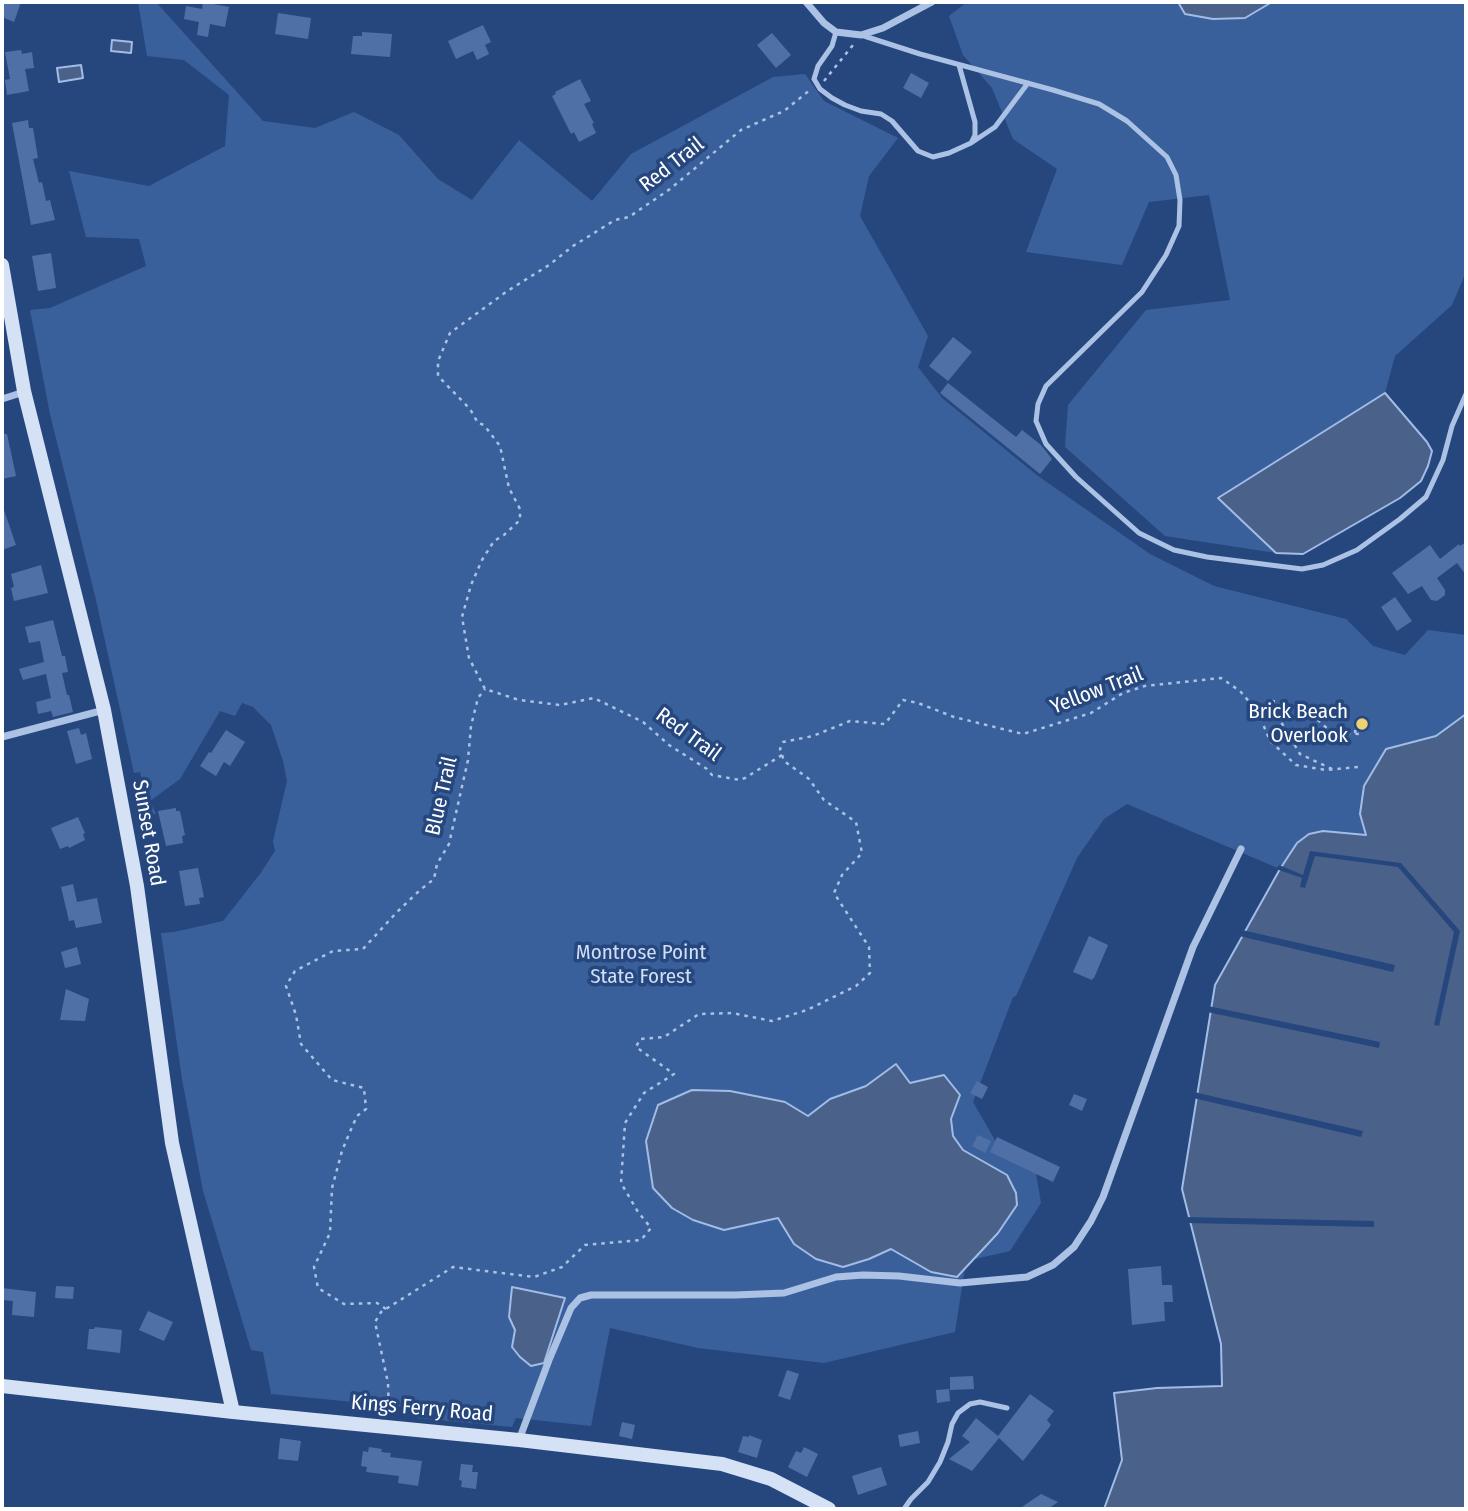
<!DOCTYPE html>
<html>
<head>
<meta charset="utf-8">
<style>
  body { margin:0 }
  #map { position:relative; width:1468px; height:1511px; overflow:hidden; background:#26477e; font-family:"Fira Sans Condensed",sans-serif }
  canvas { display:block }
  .frame { position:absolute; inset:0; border:4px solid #fff; pointer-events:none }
</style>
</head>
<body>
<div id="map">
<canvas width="1468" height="1511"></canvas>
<div class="frame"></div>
</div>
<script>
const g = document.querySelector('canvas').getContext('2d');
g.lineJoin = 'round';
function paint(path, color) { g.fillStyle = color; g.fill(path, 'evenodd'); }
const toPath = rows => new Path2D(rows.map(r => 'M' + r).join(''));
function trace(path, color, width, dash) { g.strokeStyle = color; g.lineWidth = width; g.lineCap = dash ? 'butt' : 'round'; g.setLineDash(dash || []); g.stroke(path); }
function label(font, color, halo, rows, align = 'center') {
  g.font = font + ' "Fira Sans Condensed",sans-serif'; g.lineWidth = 7; g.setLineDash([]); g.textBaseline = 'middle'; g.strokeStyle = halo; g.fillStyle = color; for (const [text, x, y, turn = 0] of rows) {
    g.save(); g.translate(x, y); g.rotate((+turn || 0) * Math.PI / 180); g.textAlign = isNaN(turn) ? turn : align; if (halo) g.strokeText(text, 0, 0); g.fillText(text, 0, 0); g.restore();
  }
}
paint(toPath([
  [138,2,156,2,263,121,315,128,354,112,399,135,438,179,472,200,519,140,592,201,631,154,773,77,805,74,824,101,898,138,869,176,860,216,928,336,918,367,942,398,1038,476,1150,554,1214,586,1346,619,1373,646,1405,655,1428,630,1466,635,1466,714,1436,736,1386,749,1364,786,1366,835,1323,831,1280,869,1127,804,1104,819,1077,858,1016,996,1013,997,973,1102,999,1147,1035,1167,1041,1203,1010,1251,966,1261,955,1332,824,1363,698,1348,610,1328,591,1426,516,1418,512,1427,416,1418,416,1408,271,1394,263,1352,251,1350,203,1191,182,1079,161,933,174,932,223,921,260,874,275,851,273,841,287,781,283,761,271,725,253,707,242,703,235,716,220,711,180,779,150,801,156,814,151,815,140,772,134,773,96,600,50,414,30,310,50,308,146,266,139,239,86,237,69,171,149,186,225,146,229,95,184,60,147,56],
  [967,2,1178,2,1185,14,1245,18,1272,2,1466,2,1466,272,1452,305,1395,356,1385,393,1218,498,1276,553,1165,536,1065,447,1068,405,1146,310,1230,300,1209,195,1149,202,1122,265,1026,252,1057,169,1013,139,992,88,963,55,949,16]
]), '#3a609c');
const water = toPath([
  [1178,2,1272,2,1245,18,1213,19,1185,14,1178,2],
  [112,40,132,42,131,53,111,51,112,40],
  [81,65,83,78,59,82,57,68,81,65],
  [1385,393,1427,442,1432,451,1428,466,1421,481,1400,498,1303,554,1276,553,1218,498,1385,393],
  [1466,714,1466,1509,1104,1509,1122,1460,1114,1393,1157,1388,1222,1386,1221,1344,1182,1189,1215,985,1280,869,1297,843,1309,834,1323,831,1366,835,1360,814,1364,786,1386,749,1436,736,1466,714],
  [896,1064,910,1083,944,1075,960,1095,951,1119,953,1136,963,1150,1007,1175,1016,1193,1017,1205,998,1233,957,1277,931,1272,891,1249,869,1259,843,1267,816,1259,794,1244,778,1218,724,1230,693,1220,672,1208,653,1188,646,1141,658,1105,692,1090,730,1091,785,1102,808,1116,830,1099,866,1086,896,1064],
  [512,1287,565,1298,544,1363,531,1366,520,1357,512,1347,515,1330,509,1317,512,1287]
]);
paint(water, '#4a618a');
trace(water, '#a1bce6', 2);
paint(toPath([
  [1310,851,1401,863,1460,931,1439,1026,1434,1025,1454,932,1398,867,1315,856,1305,888,1300,887,1302,878,1276,869,1279,865,1303,875],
  [1242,930,1395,965,1393,972,1239,936],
  [1208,1006,1380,1042,1379,1048,1207,1012],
  [1194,1092,1363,1131,1361,1137,1193,1098],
  [1185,1217,1374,1221,1374,1227,1187,1223]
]), '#26477e');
paint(toPath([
  [2,2,21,2,14,22,2,17],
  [203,2,229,7,225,27,210,24,208,37,197,35,199,22,184,19,186,6,202,9],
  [278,13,311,18,308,39,275,34],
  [483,25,491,42,485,45,489,54,477,60,473,51,456,59,448,41],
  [362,32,392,34,390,57,351,54,353,36,362,36],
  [772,33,791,55,776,68,757,45],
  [21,50,22,54,32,52,34,68,25,69,29,91,7,95,5,80,10,79,5,52],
  [911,73,929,83,921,98,903,88],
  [580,79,591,101,584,104,594,123,592,124,596,133,579,142,574,132,571,134,552,96,556,94,555,92],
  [28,120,29,128,33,128,38,158,33,159,39,183,42,182,46,201,50,200,55,220,31,225,12,123],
  [51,253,56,288,38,291,32,256],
  [953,337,972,352,948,381,929,366],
  [948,383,1016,437,1022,430,1041,445,1052,459,1040,474,940,393],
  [2,434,7,434,16,476,2,479],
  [4,510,16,545,2,550,2,511],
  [1466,542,1466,575,1457,563,1437,578,1445,590,1445,595,1437,601,1431,600,1422,586,1408,594,1392,573,1430,545,1440,559,1459,544,1460,546],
  [41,565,48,593,14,601,11,588,14,587,11,574],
  [1395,597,1412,621,1397,631,1381,607],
  [53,620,62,656,65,656,68,672,62,673,67,695,69,695,73,712,53,717,51,711,38,714,36,702,51,698,46,674,23,680,19,669,44,662,40,641,29,643,25,627],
  [79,728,81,735,86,733,92,759,76,764,67,731],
  [226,730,245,742,230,766,224,762,216,776,200,766,209,752,211,753],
  [176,808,176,811,180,811,185,835,182,836,183,843,166,846,158,811],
  [78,817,85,833,83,834,85,840,69,848,68,846,60,849,51,828],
  [198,868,204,897,199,898,200,904,185,906,179,871],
  [73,884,77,902,97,898,102,923,76,928,74,920,69,921,61,887],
  [1089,936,1108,945,1094,978,1093,978,1092,980,1073,972],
  [77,947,81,964,65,968,61,952],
  [66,989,89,999,85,1021,60,1020],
  [977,1081,988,1087,982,1099,970,1093],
  [1074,1094,1087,1099,1082,1111,1069,1105],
  [978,1135,991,1141,985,1153,972,1146],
  [997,1137,1060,1167,1053,1182,990,1152],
  [1161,1266,1162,1285,1172,1285,1173,1302,1164,1302,1165,1321,1132,1325,1128,1269],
  [56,1286,74,1287,73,1299,55,1298],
  [2,1288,36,1292,34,1317,12,1315,13,1301,2,1300],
  [148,1311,173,1322,164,1341,139,1330],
  [95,1327,122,1330,120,1353,87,1349,89,1329,94,1329],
  [787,1370,799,1374,790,1400,778,1396],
  [973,1376,974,1389,950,1390,950,1377],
  [949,1389,950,1401,937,1403,936,1390],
  [1030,1394,1054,1411,1047,1420,1051,1425,1023,1461,999,1438,972,1471,949,1459,970,1442,962,1436,976,1418,998,1436],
  [622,1422,635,1425,632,1439,619,1436],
  [918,1431,920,1443,900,1447,898,1435],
  [749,1435,762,1440,757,1458,738,1452,743,1436,749,1437],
  [280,1438,301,1441,298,1461,278,1459],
  [369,1447,382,1449,381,1452,391,1453,390,1457,422,1461,418,1486,398,1483,399,1476,366,1472,367,1467,361,1466,363,1451,368,1452],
  [804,1447,818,1454,807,1477,788,1467,796,1451,801,1453],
  [461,1464,473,1465,472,1472,478,1472,476,1489,461,1487,462,1481,459,1480],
  [881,1467,887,1485,858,1495,852,1476],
  [1041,1494,1058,1502,1048,1509,1019,1509]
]), '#4f70a7');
trace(toPath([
  [824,81,853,45],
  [782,755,745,778,740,780,712,775,707,769,669,745,643,722,594,698,560,705,519,700,485,689,469,658,462,617,471,585,482,560,494,541,504,535,520,520,520,509,509,488,500,446,484,425,478,423,470,409,438,376,438,361,450,333,506,292,549,265,573,246,615,220,629,217,670,189,741,130,784,111,810,90],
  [1332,769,1300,754,1281,722,1273,701,1308,711,1331,732,1360,734,1355,732,1356,727],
  [386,1309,377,1303,344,1304,318,1288,314,1267,330,1233,332,1188,342,1151,349,1134,357,1116,366,1109,364,1088,332,1080,301,1044,296,1015,286,986,295,971,333,951,363,949,396,913,420,890,434,879,437,864,449,844,468,760,471,726,478,698,485,689],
  [389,1413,388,1383,375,1322,381,1312,453,1267,534,1277,562,1267,585,1245,641,1240,651,1228,638,1212,621,1183,625,1123,644,1093,674,1074,636,1047,640,1039,664,1037,699,1014,732,1013,772,1021,807,1010,856,986,870,973,869,947,834,893,842,875,862,853,856,822,824,800,809,779,784,761,780,749,783,742,813,736,850,721,885,724,903,700,918,703,954,717,1023,734,1091,713,1123,693,1145,686,1221,678,1240,691,1258,712,1270,741,1296,765,1326,770,1358,767]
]), '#acc2e5', 2.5, [3.5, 5]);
trace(toPath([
  [836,32,832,46,818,66,814,79,820,89,832,98,845,105,861,111,881,114,892,121,918,151,933,157,949,153,971,143],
  [861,35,920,54,1053,90,1099,104,1127,121,1167,157,1176,175,1180,200,1179,226,1166,255,1142,292,1046,386,1038,404,1036,421,1046,444,1076,477,1139,533,1174,550,1207,557,1302,569,1323,565,1357,550,1400,519,1426,497,1443,460,1452,426,1466,394],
  [959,65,975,122,975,135,971,143,995,127,1028,83],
  [904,1509,911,1499,928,1482,940,1462,948,1442,952,1424,958,1413,970,1404,980,1402,1007,1408]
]), '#acc2e5', 5);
trace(toPath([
  [806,2,824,23,836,32,861,35,883,28,932,2],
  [2,399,24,392],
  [2,737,104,710],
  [519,1440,549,1360,571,1308,580,1298,591,1295,735,1295,784,1293,836,1277,863,1275,899,1276,960,1283,1027,1277,1053,1265,1074,1247,1091,1221,1103,1197,1193,947,1241,849]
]), '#acc2e5', 7);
trace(toPath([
  [2,265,24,391,104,710,137,886,172,1143,233,1412],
  [2,1386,233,1412,519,1440,722,1464,771,1479,829,1509]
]), '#d5e1f5', 14);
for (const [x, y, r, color] of [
  [1362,724,7,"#eed271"]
]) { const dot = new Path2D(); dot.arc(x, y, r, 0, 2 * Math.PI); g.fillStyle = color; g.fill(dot); trace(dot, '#26477e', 2.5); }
label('21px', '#fff', '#26477e', [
  ["Red Trail",672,165,-38],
  ["Yellow Trail",1097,691,-21],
  ["Red Trail",688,735,36],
  ["Blue Trail",442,796,-77],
  ["Sunset Road",148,833,80],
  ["Kings Ferry Road",422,1409,5]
]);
label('21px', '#fff', '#26477e', [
  ["Brick Beach",1348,712],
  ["Overlook",1348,736]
], 'right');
label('21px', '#cfdef4', '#26477e', [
  ["Montrose Point",641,953],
  ["State Forest",641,977]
]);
</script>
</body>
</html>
